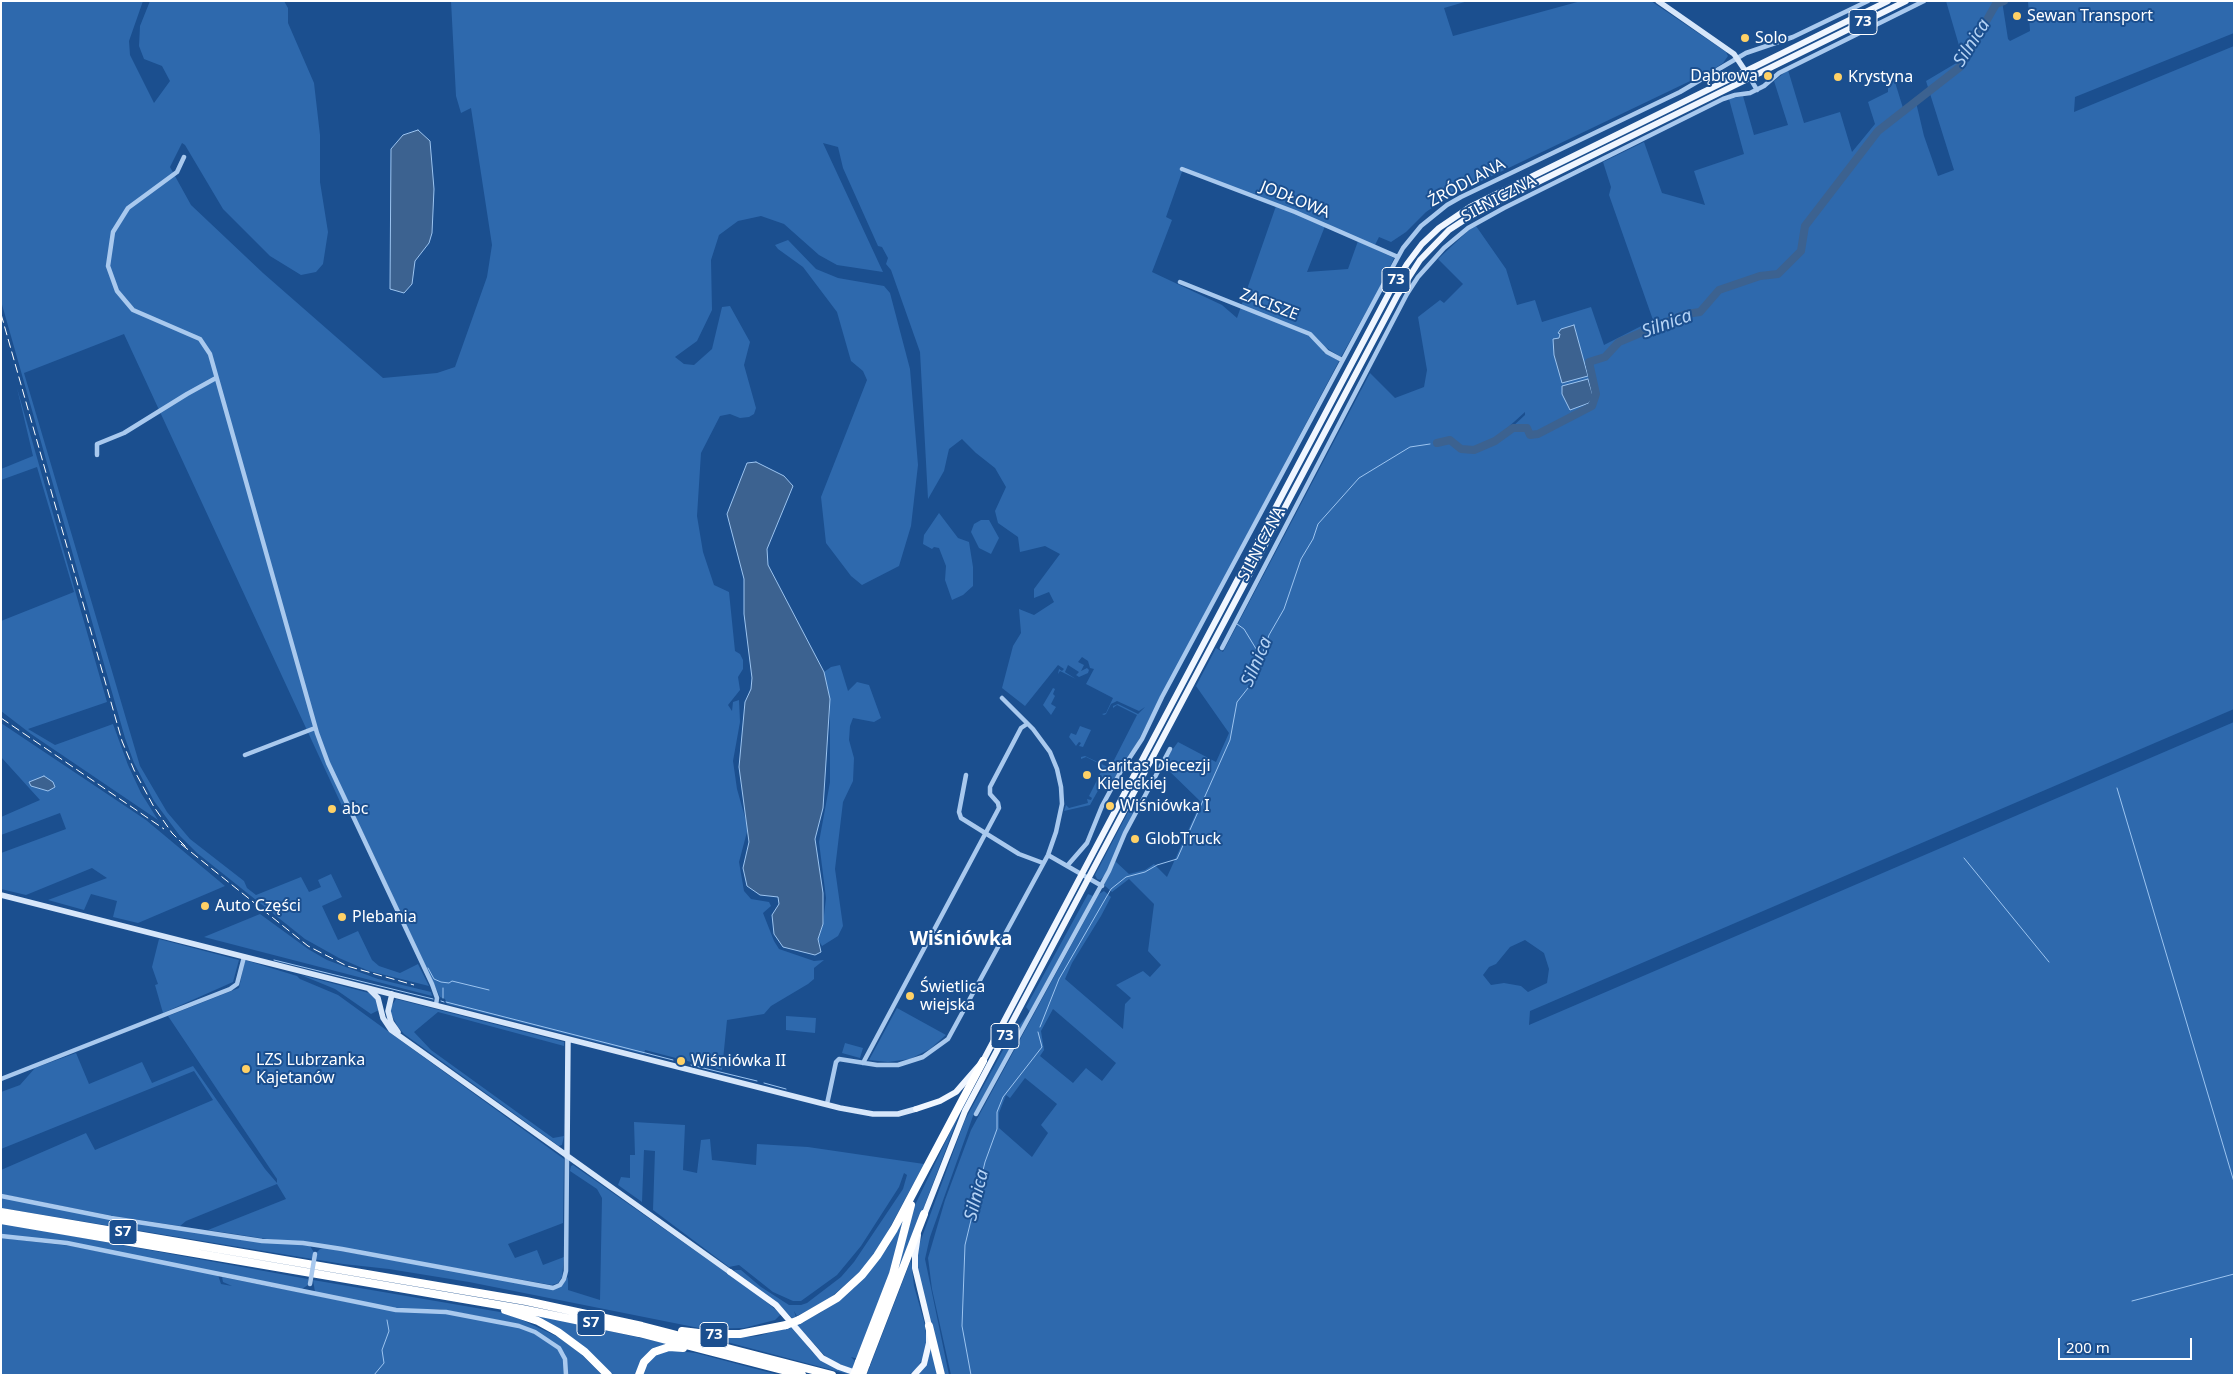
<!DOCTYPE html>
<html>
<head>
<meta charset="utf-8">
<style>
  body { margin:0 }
  #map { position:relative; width:2235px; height:1376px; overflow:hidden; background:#1b4f8f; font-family:"Noto Sans",sans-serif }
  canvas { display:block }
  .frame { position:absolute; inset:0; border:2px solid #fff; pointer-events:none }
  .scale { position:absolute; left:2058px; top:1338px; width:134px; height:22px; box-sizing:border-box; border:2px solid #fff; border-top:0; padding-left:6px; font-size:15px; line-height:18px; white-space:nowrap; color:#fff; -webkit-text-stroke:4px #1b4f8f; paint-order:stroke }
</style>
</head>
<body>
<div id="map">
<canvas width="2235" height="1376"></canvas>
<div class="frame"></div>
<div class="scale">200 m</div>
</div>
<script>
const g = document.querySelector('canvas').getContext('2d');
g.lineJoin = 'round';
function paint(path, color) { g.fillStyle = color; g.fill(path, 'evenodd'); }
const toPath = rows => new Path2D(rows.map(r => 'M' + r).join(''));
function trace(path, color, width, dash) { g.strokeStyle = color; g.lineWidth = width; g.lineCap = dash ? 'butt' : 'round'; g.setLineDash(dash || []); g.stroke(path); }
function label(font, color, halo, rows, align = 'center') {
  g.font = font + ' "Noto Sans",sans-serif'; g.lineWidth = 4; g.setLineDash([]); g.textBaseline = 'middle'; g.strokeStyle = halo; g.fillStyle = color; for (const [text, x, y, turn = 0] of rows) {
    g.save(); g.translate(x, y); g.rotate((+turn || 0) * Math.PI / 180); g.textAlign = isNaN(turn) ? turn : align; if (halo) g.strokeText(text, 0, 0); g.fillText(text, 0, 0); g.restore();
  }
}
paint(toPath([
  [1,1,143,1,129,41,130,55,154,103,170,81,162,66,144,59,139,46,140,26,150,1,284,1,288,8,288,23,314,83,320,135,320,182,328,232,323,264,316,272,301,275,270,256,223,209,185,145,182,143,170,167,191,205,263,273,383,378,437,373,455,367,487,277,492,245,471,108,461,113,456,96,451,1,1468,1,1444,8,1453,36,1581,1,1651,1,1726,52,1728,56,1723,63,1709,72,1448,197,1426,212,1406,232,1391,242,1379,237,1375,245,1325,226,1307,272,1348,269,1358,241,1394,258,1385,278,1341,357,1325,347,1323,352,1339,361,1137,743,1122,765,1108,791,1100,787,1090,805,1064,811,1066,805,1069,808,1088,803,1087,799,1091,800,1092,798,1089,796,1102,770,1100,764,1086,757,1081,759,1081,757,1085,756,1110,768,1137,715,1117,705,1113,708,1113,706,1118,704,1138,714,1145,707,1139,711,1117,701,1111,704,1106,714,1104,715,1102,714,1106,713,1113,698,1086,684,1094,669,1090,668,1088,661,1082,657,1078,662,1084,665,1081,671,1087,668,1089,670,1088,673,1079,677,1076,675,1079,672,1068,665,1065,672,1076,679,1060,671,1058,674,1059,669,1062,671,1064,669,1058,665,1025,706,1002,688,1013,646,1021,633,1019,609,1034,615,1054,602,1049,592,1034,598,1034,589,1060,554,1045,546,1020,552,1018,537,998,523,995,511,1006,487,995,468,976,453,962,439,949,449,944,471,928,499,920,352,891,270,886,264,888,258,882,247,878,246,843,168,838,147,823,143,883,272,837,265,819,255,784,224,761,216,738,221,719,235,711,260,712,310,697,341,675,357,684,364,694,365,712,349,722,307,730,306,750,342,744,365,756,408,754,414,749,417,740,418,730,414,720,416,701,453,697,516,703,552,714,585,729,592,735,651,740,654,743,660,743,669,738,677,740,690,728,705,732,711,733,702,739,700,740,722,733,761,737,789,748,828,739,862,744,891,751,899,769,902,771,906,763,913,774,941,779,949,814,961,824,960,814,968,814,979,808,984,771,1006,764,1014,727,1020,722,1070,645,1050,644,1054,475,1011,447,1004,445,999,440,997,349,803,342,806,124,334,24,373,140,766,167,812,190,839,244,881,247,888,256,895,301,877,309,892,321,887,318,880,331,874,342,897,322,906,338,940,358,931,372,960,379,966,400,973,418,964,429,986,369,971,339,958,305,939,197,853,180,836,154,801,134,763,125,738,1,301],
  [1183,169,1276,206,1237,318,1222,305,1152,272,1172,220,1166,217],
  [1946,1,2002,1,2008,39,2010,41,2030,31,2028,1,2234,1,2234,33,2075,97,2074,112,2234,46,2234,709,1530,1011,1529,1025,2234,722,2234,1375,951,1375,932,1289,928,1258,945,1200,971,1130,1099,894,1104,891,1111,897,1101,916,1072,963,1065,979,1123,1029,1125,1004,1131,998,1116,985,1143,971,1150,977,1161,965,1148,951,1154,904,1129,879,1112,892,1104,885,1115,861,1129,874,1145,870,1154,864,1167,877,1201,802,1162,764,1178,742,1216,762,1229,733,1196,686,1216,648,1223,652,1370,373,1395,398,1424,387,1427,370,1418,317,1440,300,1444,303,1463,284,1438,259,1469,230,1476,226,1506,269,1517,305,1535,300,1542,322,1591,307,1604,345,1653,320,1609,195,1611,187,1603,162,1644,142,1662,193,1705,205,1694,171,1744,154,1729,99,1743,96,1754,135,1788,125,1774,81,1788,70,1804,123,1840,112,1852,152,1875,124,1868,102,1888,92,1888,81,1894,79,1903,108,1915,98,1924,136,1938,176,1954,170,1926,81,1963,59],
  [1525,412,1525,415,1496,442,1473,451,1461,450,1450,441,1439,444,1439,442,1451,439,1463,448,1475,449,1494,440],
  [1525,940,1544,953,1549,969,1547,983,1528,992,1521,986,1504,983,1491,985,1483,975,1489,967,1496,964,1510,947],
  [1053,1009,1116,1063,1102,1081,1086,1068,1073,1083,1040,1056,1044,1050,1041,1031],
  [1025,1078,1057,1104,1041,1125,1048,1133,1032,1157,999,1128,999,1113,1006,1095,1010,1098],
  [788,240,816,269,838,278,884,286,890,293,910,369,918,465,911,526,899,566,862,585,851,576,826,543,821,497,867,380,863,371,851,361,837,312,803,267,778,249,775,245],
  [17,388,107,702,28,729,55,745,113,724,128,765,141,793,158,820,31,734,1,711,1,621,74,592,37,467,1,480,1,469,33,456],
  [939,513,958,538,969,542,973,567,973,586,963,595,952,600,945,580,946,566,939,548,934,547,932,549,923,544,924,535],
  [981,520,989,520,999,538,991,554,979,548,971,532,974,524],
  [840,665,848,691,857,682,869,685,881,718,874,722,853,718,850,726,849,740,854,758,853,781,843,802,835,869,843,926,838,936,822,946,818,939,823,924,826,898,819,842,830,782,830,699,824,672,831,667],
  [1053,688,1055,689,1053,694,1055,696,1051,704,1056,707,1051,715,1043,705],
  [1,723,146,820,225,886,138,923,113,917,117,901,91,894,84,910,48,900,107,878,92,868,26,895,1,889,1,853,66,829,60,813,1,835,1,817,40,800,1,757],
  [1080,726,1091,730,1083,747,1079,746,1081,743,1079,742,1076,746,1069,737,1071,733,1076,735],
  [1135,799,1139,802,1105,875,1100,880,1097,879,1095,875],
  [1088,894,1093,896,973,1116,930,1237,925,1259,949,1375,944,1375,919,1279,917,1261,919,1245,965,1120,1010,1037,1030,1012,1026,1007],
  [260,914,308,949,327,960,378,979,431,992,432,996,204,937],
  [159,939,239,960,233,982,163,1013,155,985,158,984,152,967],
  [245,960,297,976,300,979,338,995,564,1159,563,1223,508,1244,515,1258,537,1250,543,1265,564,1257,562,1277,558,1283,552,1285,319,1244,267,1239,208,1230,286,1199,277,1184,186,1221,180,1226,113,1216,1,1194,1,1170,86,1133,95,1150,213,1100,194,1071,1,1149,1,1092,20,1085,35,1068,76,1053,89,1084,142,1062,152,1083,193,1066,265,1169,277,1183,277,1179,168,1016,239,988],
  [301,975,369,993,377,1000,379,1010,371,1014,335,989],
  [396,999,564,1042,564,1046,438,1012,414,1032,431,1050,553,1138,564,1136,562,1145,559,1146,404,1034,398,1027,391,1014,391,1007],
  [897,1008,946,1035,930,1049,910,1059,888,1062,869,1060],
  [786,1016,816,1018,815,1033,786,1030],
  [845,1043,863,1048,860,1058,842,1053],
  [969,1093,971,1093,959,1115,893,1288,914,1207],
  [634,1122,685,1125,683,1170,697,1173,701,1140,710,1139,712,1160,756,1165,757,1144,808,1147,924,1164,882,1242,864,1268,829,1299,797,1316,794,1311,796,1317,792,1318,777,1303,734,1271,735,1270,741,1270,761,1287,789,1305,801,1305,807,1303,841,1277,854,1262,903,1189,907,1175,904,1173,899,1187,861,1246,837,1275,801,1301,793,1301,773,1292,739,1265,729,1267,653,1210,655,1151,644,1150,642,1202,618,1185,621,1177,630,1178,630,1155,635,1155],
  [573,1165,754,1292,781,1314,775,1320,744,1328,704,1329,469,1282,389,1269,343,1264,1,1208,1,1197,123,1222,305,1245,310,1246,315,1254,320,1249,324,1248,555,1289,561,1286,568,1277,568,1290,600,1300,602,1198,597,1189,570,1171,571,1166],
  [905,1215,894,1262,858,1359,851,1357,856,1362,853,1370,827,1358,796,1324,820,1313,854,1288,888,1247],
  [1,1223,308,1279,308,1285,302,1289,61,1241,1,1235],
  [1,1238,71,1246,218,1275,221,1284,232,1286,223,1282,222,1277,393,1311,446,1313,520,1327,531,1332,555,1346,561,1353,564,1363,564,1375,1,1375],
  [911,1260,914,1286,925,1325,927,1346,924,1357,915,1371,908,1375,867,1374],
  [313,1280,500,1312,520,1319,558,1337,581,1354,602,1375,568,1375,565,1354,559,1346,551,1340,508,1322,440,1309,403,1310,315,1292],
  [529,1314,558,1320,669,1344,661,1346,637,1375,611,1375],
  [792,1326,813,1353,851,1375,708,1337,736,1338,758,1336],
  [931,1344,939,1375,918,1375,927,1363],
  [669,1350,696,1353,779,1375,642,1375,645,1365,654,1356]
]), '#2e69ad');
const water = toPath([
  [418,130,430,141,434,189,432,233,429,243,415,261,412,284,404,293,390,289,391,149,403,135,418,130],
  [1574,325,1588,376,1562,383,1554,355,1553,339,1559,338,1560,334,1558,333,1561,329,1574,325],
  [1588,379,1593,396,1589,403,1570,410,1562,394,1562,386,1588,379],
  [756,462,784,476,793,486,767,549,768,565,824,672,830,699,823,808,815,839,823,893,823,924,818,939,821,952,815,955,783,947,774,934,772,915,779,904,778,897,760,895,747,886,743,868,749,842,739,767,745,702,751,689,752,678,744,614,744,579,727,514,747,463,756,462],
  [44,776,53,782,55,787,48,791,31,786,29,782,44,776]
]);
paint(water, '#3c6290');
trace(water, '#9cc4f0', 1);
trace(toPath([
  [1237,624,1244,629,1261,657],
  [2117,788,2234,1182],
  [1964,858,2049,962],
  [274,960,433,999],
  [428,968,434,979,441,982,449,983,452,981,489,990],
  [443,998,443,988],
  [441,1001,444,1002],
  [446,1002,673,1060],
  [1040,1027,1059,979,1111,889,1126,877,1145,872,1157,865,1177,859,1230,740,1237,702,1252,683,1269,635,1284,609,1301,559,1313,539,1318,524,1359,478,1410,447,1430,444],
  [691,1065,757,1081],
  [764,1083,786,1089],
  [2132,1301,2234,1274],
  [374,1375,384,1363,382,1350,389,1331,387,1320],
  [971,1375,962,1326,965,1245,985,1162,997,1129,997,1112,1003,1097,1042,1047,1038,1032]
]), '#9cc4f0', 1);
trace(toPath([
  [1437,443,1450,440,1461,449,1474,450,1495,441,1513,428,1527,428,1530,435,1538,434,1592,406,1596,394,1589,362,1605,357,1619,342,1686,314,1700,312,1719,290,1760,276,1778,274,1801,251,1805,226,1878,131,1960,67,1996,4,2004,1]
]), '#3c6290', 8);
trace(toPath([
  [1750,78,1757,90],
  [184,157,177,172,128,208,113,232,108,266,117,291,133,310,200,339,210,354,317,733,328,763,432,984,437,998,436,1005],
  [1182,169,1295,212,1398,257],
  [1180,282,1310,334,1327,352,1342,360],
  [97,455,97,444,124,433,187,394,216,378],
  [1222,648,1407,294,1418,277,1444,248,1468,228,1504,208,1723,99,1735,95,1750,93,1764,86,1779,73,1924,1],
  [245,755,315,728],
  [966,775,959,812,961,818,1019,854,1043,863],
  [1048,855,1102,886],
  [1067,866,1087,843,1102,806,1121,771,1142,739,1162,697,1397,259,1403,248,1421,226,1447,205,1461,197,1680,92,1746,53,1793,37,1868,1],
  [863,1063,999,808,998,803,990,794,990,787,1021,728,1027,724],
  [1,1079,230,989,237,984,244,957],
  [827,1104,836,1062,839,1059,877,1065,898,1065,923,1057,948,1039,1048,855,1056,832,1062,804,1061,787,1057,769,1050,752,1033,729,1002,698],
  [976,1114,1109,871,1125,833,1170,749],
  [1,1196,111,1218,262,1241,303,1243,342,1249,553,1288,560,1285,564,1279,566,1271,567,1156],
  [1,1236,67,1243,396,1310,446,1312,519,1326,535,1332,559,1348,565,1359,566,1375]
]), '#a9c9ee', 4.5);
trace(toPath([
  [1658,1,1734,54,1750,78],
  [1,895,840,1108,873,1114,898,1114,916,1109],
  [369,989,378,998,383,1018,391,1030,730,1272],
  [392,994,388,1011,391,1022,398,1032],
  [567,1156,568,1039]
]), '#d6e6fa', 5.5);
trace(toPath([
  [916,1109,940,1101,956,1092,983,1061,1389,293,1407,264,1422,244,1439,228,1470,207,1888,1],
  [923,1218,965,1111,1397,296,1420,260,1449,230,1475,213,1906,1],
  [730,1272,776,1305,822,1358,839,1367,859,1374],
  [914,1375,924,1364,929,1343,929,1326,915,1268,915,1255,918,1235]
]), '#f0f6ff', 6);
trace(toPath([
  [1,1212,526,1301,642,1326,832,1375],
  [1,1220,522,1309,639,1333,802,1375],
  [505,1310,538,1321,558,1332,585,1352,608,1375],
  [799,1320,837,1298,862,1275,877,1256,894,1229,983,1061],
  [929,1326,941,1375],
  [682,1331,707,1334,740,1334,786,1325],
  [859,1362,893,1274,911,1205],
  [866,1364,924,1214],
  [639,1375,644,1362,654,1352,669,1347,683,1348]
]), '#fff', 8);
trace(toPath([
  [1,314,122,741,134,770,154,807,172,833,187,848],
  [1,718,164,829],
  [181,844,308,946,347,966,414,985]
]), '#fff', 1, [9, 4]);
trace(toPath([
  [310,1284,315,1254]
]), '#a9c9ee', 4.5);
trace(toPath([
  [786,1325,799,1320],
  [854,1375,859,1362],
  [862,1375,866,1364]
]), '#fff', 8);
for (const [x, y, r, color] of [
  [2017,16,5,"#ffd166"],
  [1745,38,5,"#ffd166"],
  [1768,76,5,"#ffd166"],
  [1838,77,5,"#ffd166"],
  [1087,775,5,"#ffd166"],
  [1110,806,5,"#ffd166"],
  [332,809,5,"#ffd166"],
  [1135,839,5,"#ffd166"],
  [205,906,5,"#ffd166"],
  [342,917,5,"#ffd166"],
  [910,996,5,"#ffd166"],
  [681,1061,5,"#ffd166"],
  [246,1069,5,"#ffd166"]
]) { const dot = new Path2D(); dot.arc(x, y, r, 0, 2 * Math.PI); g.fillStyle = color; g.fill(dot); trace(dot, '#1b4f8f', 2); }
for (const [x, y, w] of [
  [1863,22,28],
  [1396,280,28],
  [1005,1036,28],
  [123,1232,28],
  [591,1323,28],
  [714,1335,28]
]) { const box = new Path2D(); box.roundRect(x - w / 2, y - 12.5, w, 25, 4); g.fillStyle = '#1b4f8f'; g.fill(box); trace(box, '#fff', 1); }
label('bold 15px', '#fff', null, [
  ["73",1863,22],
  ["73",1396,280],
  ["73",1005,1036],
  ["S7",123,1232],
  ["S7",591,1323],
  ["73",714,1335]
]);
label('16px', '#fff', '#1b4f8f', [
  ["Sewan Transport",2027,16],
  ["Solo",1755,38],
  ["Dąbrowa",1758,76,"right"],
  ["Krystyna",1848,77],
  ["Caritas Diecezji",1097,766],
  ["Kieleckiej",1097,784],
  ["Wiśniówka I",1120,806],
  ["abc",342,809],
  ["GlobTruck",1145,839],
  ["Auto Części",215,906],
  ["Plebania",352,917],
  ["Świetlica",920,987],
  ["wiejska",920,1005],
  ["LZS Lubrzanka",256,1060],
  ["Kajetanów",256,1078],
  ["Wiśniówka II",691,1061]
], 'left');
label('16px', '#fff', '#1b4f8f', [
  ["ŹRÓDLANA",1467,183,-28],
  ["SILNICZNA",1499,199,-28],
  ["JODŁOWA",1295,200,22],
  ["ZACISZE",1269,305,21],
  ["SILNICZNA",1262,544,-62]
]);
label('italic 18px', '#b5d3f5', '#1b4f8f', [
  ["Silnica",1972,43,-58],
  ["Silnica",1667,324,-20],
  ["Silnica",1257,662,-67],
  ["Silnica",977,1195,-76]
]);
label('bold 19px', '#fff', '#1b4f8f', [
  ["Wiśniówka",961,940]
]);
</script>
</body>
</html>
